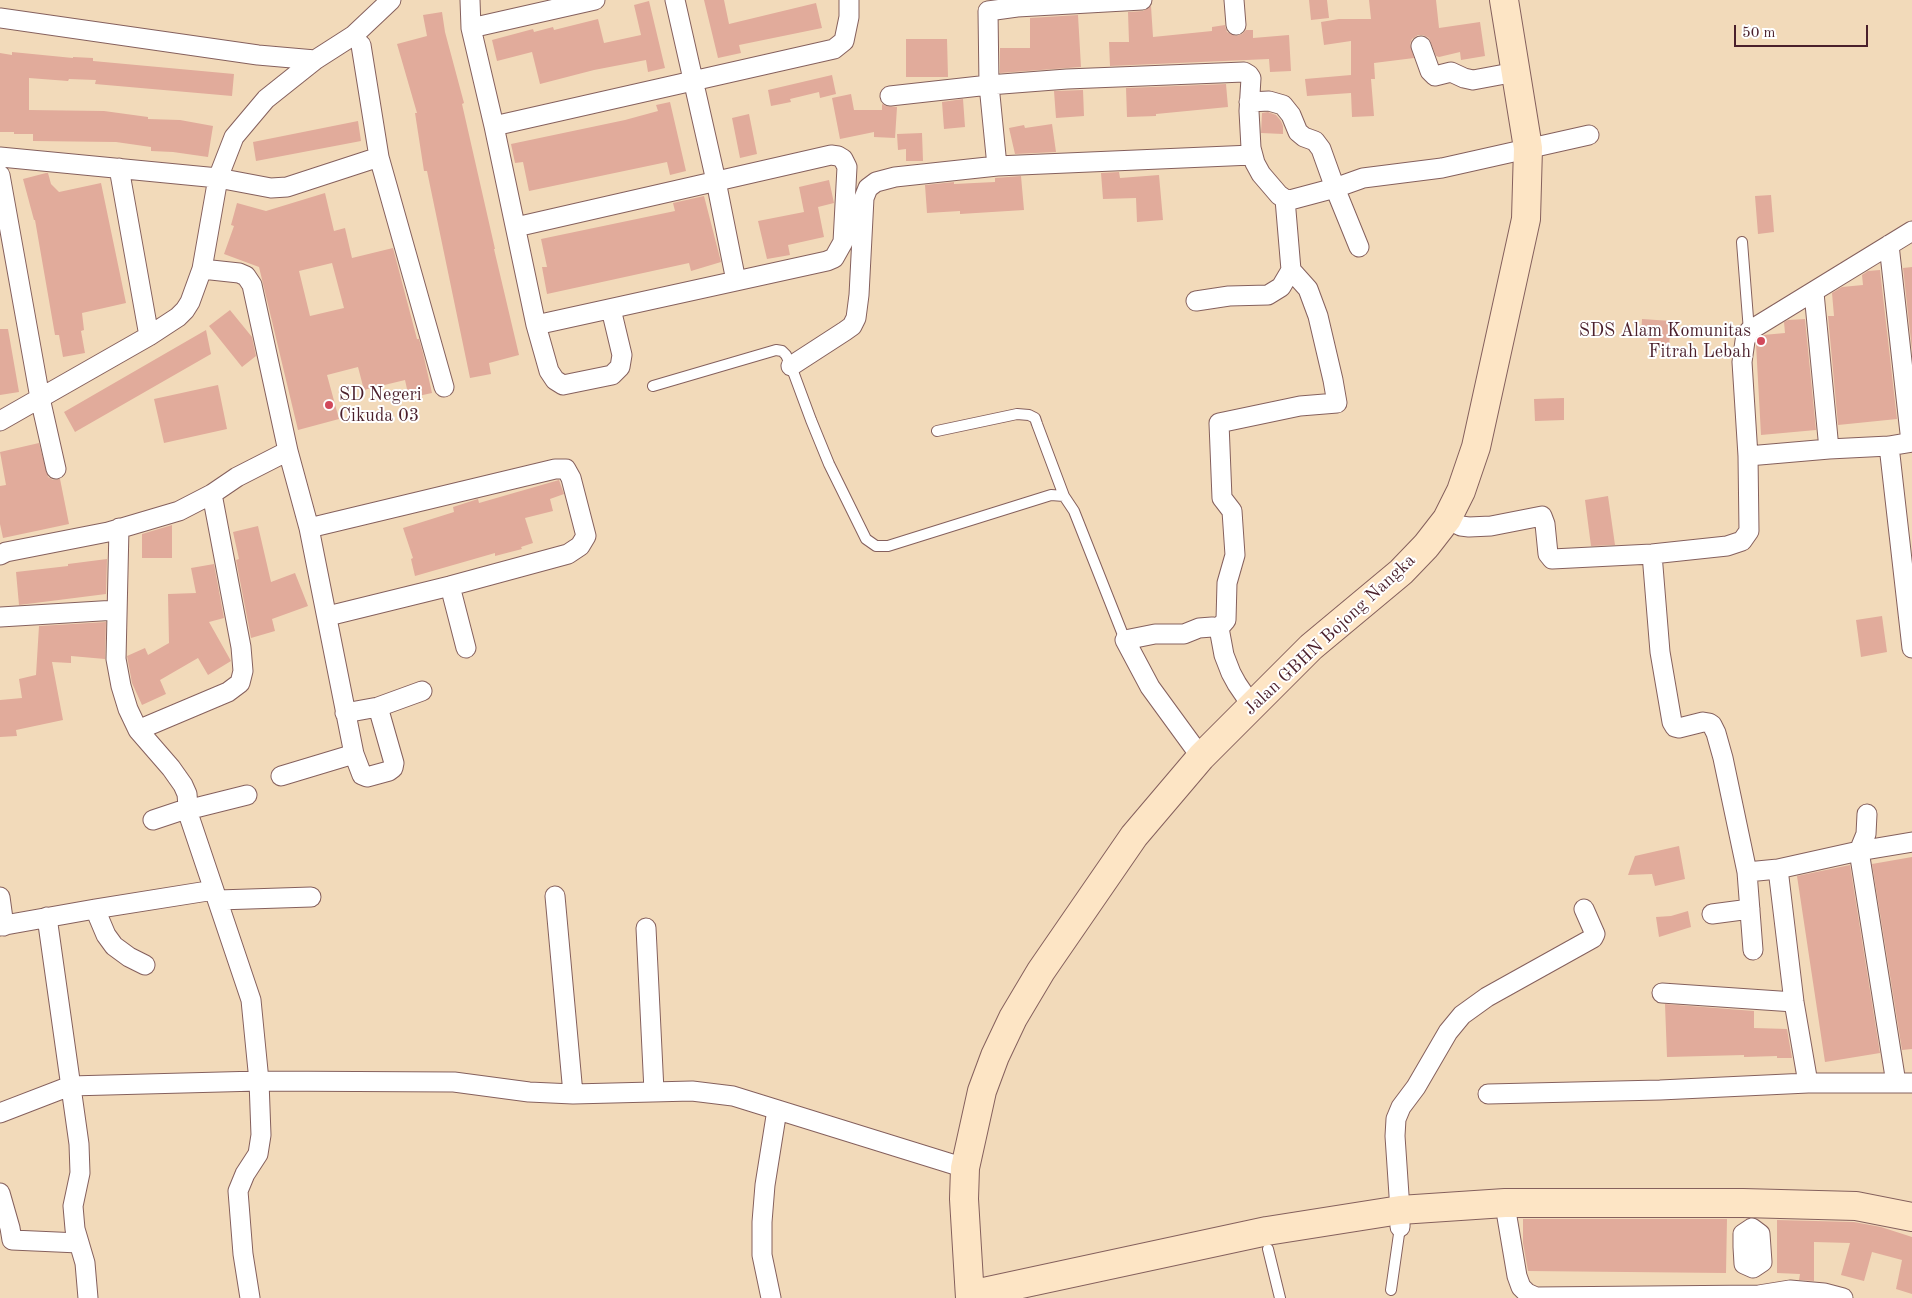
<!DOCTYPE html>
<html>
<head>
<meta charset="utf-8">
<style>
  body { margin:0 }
  #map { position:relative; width:1912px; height:1298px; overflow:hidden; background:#f2daba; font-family:"Old Standard TT",serif }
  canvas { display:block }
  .scale { position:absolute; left:1734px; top:25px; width:134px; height:22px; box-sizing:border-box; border:2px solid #4a1f2b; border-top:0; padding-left:6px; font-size:15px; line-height:18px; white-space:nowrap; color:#4a1f2b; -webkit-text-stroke:4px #fff; paint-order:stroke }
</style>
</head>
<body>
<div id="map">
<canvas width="1912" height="1298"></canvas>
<div class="scale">50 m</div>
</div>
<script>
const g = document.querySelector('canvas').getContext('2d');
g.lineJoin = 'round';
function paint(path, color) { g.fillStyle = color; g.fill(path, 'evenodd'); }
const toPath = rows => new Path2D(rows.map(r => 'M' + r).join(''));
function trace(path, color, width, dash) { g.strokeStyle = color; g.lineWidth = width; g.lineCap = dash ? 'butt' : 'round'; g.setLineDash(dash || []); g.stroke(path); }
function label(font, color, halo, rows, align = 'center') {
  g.font = font + ' "Old Standard TT",serif'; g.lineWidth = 4; g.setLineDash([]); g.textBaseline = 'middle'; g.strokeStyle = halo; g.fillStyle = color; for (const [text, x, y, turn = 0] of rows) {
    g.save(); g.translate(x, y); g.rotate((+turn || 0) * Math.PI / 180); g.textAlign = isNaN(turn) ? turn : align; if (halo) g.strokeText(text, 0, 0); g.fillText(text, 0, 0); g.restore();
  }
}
paint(toPath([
  [704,0,724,0,729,24,816,3,822,28,739,45,741,53,718,58],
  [1309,0,1327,0,1329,18,1311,20],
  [1369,0,1436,0,1439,28,1480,22,1485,56,1461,60,1460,52,1439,57,1436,56,1429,38,1423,35,1418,35,1412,39,1410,44,1414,58,1374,63,1375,79,1371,79,1374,116,1352,117,1351,93,1307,96,1305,79,1351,75,1351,41,1324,45,1321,22,1339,19,1371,19],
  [649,1,665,68,648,72,646,60,594,70,540,84,532,52,497,61,492,40,533,29,534,32,553,27,554,30,598,19,604,43,641,35,634,5],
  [1151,6,1153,37,1212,31,1212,27,1225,25,1227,32,1236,36,1242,34,1246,30,1253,30,1253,38,1289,35,1291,71,1270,72,1269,59,1110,66,1109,42,1129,42,1128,12,1143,11],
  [442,12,445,32,464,103,462,104,495,249,494,249,519,355,489,363,491,374,470,378,427,171,424,171,415,113,417,113,397,44,427,36,423,15],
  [1078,15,1081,67,1000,73,1000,48,1030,48,1030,18],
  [906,39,947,39,948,77,906,77],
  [12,52,73,58,73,57,93,58,93,61,234,74,232,96,95,84,96,80,69,79,68,81,29,78,29,110,104,111,148,117,148,119,180,120,213,126,208,157,173,152,151,151,151,147,116,142,33,141,33,134,14,134,14,132,0,132,0,53,12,55],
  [832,75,836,94,820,98,819,92,790,99,791,102,771,106,768,90],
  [1226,84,1228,107,1156,114,1156,116,1127,117,1126,88],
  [1083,90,1084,116,1056,118,1054,91],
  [851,94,854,110,882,110,882,104,886,106,897,107,895,138,874,137,874,132,840,139,832,98],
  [963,99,965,127,944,129,942,102],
  [670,102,686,171,670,175,667,162,529,191,523,162,515,163,511,144,625,120,658,111,656,105],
  [1268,112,1276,115,1281,121,1283,126,1283,134,1261,133,1262,113],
  [749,114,757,154,740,158,732,118],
  [358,121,361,141,256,161,253,142],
  [1052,124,1056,152,1015,154,1009,128,1024,125,1025,128],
  [922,133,923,161,906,161,906,149,898,150,897,134],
  [1119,172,1120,178,1159,175,1163,220,1137,222,1136,198,1103,199,1101,173],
  [46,173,48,173,51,184,59,192,101,183,126,303,82,313,84,330,81,331,85,353,63,357,59,335,55,335,35,220,34,220,23,179],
  [1021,176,1024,210,960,214,960,211,927,213,925,185,954,182,954,184,995,182,995,178],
  [829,180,834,203,818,207,824,237,788,245,790,255,767,259,758,221,804,212,799,187],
  [325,193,334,231,345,228,352,258,393,248,417,339,419,339,423,353,432,393,409,398,405,380,364,390,358,367,327,375,339,419,298,430,259,267,224,254,234,226,231,225,237,203,266,211],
  [332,263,344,308,310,316,299,271],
  [1771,195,1774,232,1758,234,1755,196],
  [704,196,721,262,691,271,689,263,547,294,542,267,547,267,541,239,675,211,673,203],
  [1912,267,1912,350,1903,268],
  [1880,270,1897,419,1838,425,1828,316,1834,316,1832,293,1842,287,1863,285,1862,275,1868,271],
  [230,310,252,337,256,356,242,367,209,326],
  [1642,319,1671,321,1669,347,1648,346,1648,338,1641,337],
  [1805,319,1816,430,1761,435,1756,344,1758,339,1763,335,1785,333,1784,322,1788,320],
  [0,329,8,329,19,392,0,395],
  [206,330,211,354,75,432,64,412],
  [218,385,227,429,164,443,154,399],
  [1564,398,1564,420,1535,421,1534,399],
  [39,443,48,477,53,480,60,479,69,524,3,538,0,524,0,486,6,485,0,452],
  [559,480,564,494,550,499,553,511,525,518,533,543,521,547,522,549,495,556,495,553,415,576,411,559,413,558,403,528,454,512,453,507,478,499,479,503],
  [1608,496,1615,545,1591,546,1585,500],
  [172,525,172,558,142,558,142,534],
  [258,526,271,582,295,573,308,606,272,619,275,631,251,638,236,560,239,559,233,532],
  [107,559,106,594,19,605,16,572,68,566,68,564],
  [214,564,224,618,209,622,231,661,208,675,198,658,160,680,166,694,142,705,132,683,127,656,145,648,148,655,169,643,168,594,196,593,191,568],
  [1882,616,1887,652,1861,657,1856,620],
  [106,622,105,659,71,656,71,663,52,662,63,720,16,730,17,736,0,737,0,700,22,698,19,679,36,675,39,626],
  [1679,846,1685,879,1655,886,1652,874,1628,875,1635,856],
  [1912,857,1912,1049,1902,1050,1872,864],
  [1850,865,1880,1053,1825,1062,1797,876],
  [1688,911,1691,927,1659,937,1656,917,1671,916],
  [1665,1004,1754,1011,1754,1028,1787,1029,1792,1058,1777,1058,1777,1056,1744,1057,1744,1055,1667,1057],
  [1523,1219,1727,1219,1726,1273,1528,1271,1523,1243],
  [1777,1220,1854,1222,1881,1227,1912,1237,1912,1294,1896,1289,1902,1260,1872,1252,1864,1281,1841,1275,1850,1243,1814,1242,1814,1281,1799,1280,1800,1274,1777,1273]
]), '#e1ab9b');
const lane = toPath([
  [1742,242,1749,331],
  [653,386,776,350,782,351,786,355,791,366,811,420,829,464,866,539,876,546,888,546,1051,495,1064,496,1074,511,1125,640],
  [937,431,1017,414,1029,415,1035,418,1037,424,1064,496],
  [1268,1249,1280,1298],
  [1391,1290,1400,1227]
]);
const street = toPath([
  [470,0,471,28,494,126,536,325,549,371,555,380,563,385,612,375,620,367,622,355,611,309],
  [675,0,716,181,736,281],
  [1234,0,1236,25],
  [0,18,258,55,315,60],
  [471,28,595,0],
  [361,45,379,157,444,387],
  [1421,46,1430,71,1435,76,1451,72,1464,78,1473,80,1516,72],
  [890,96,989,85,1067,79,1244,72,1249,75,1251,78,1249,111,1251,148,1255,163,1261,174,1279,195,1285,199,1290,200,1335,188,1359,247],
  [1249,102,1269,101,1283,105,1291,115,1298,132,1304,137,1315,141,1321,149,1335,188,1363,178,1442,168,1589,135],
  [494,126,834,49,844,41,849,17,849,0],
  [0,157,218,178,271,188,287,187,379,157],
  [997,166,989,85,988,11,1017,7,1142,0],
  [119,168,149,336],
  [0,175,40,398,56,469],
  [516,227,831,155,838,156,843,159,847,167,843,242,834,258,827,261,536,325],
  [1912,231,1749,331,1745,341,1742,362,1748,456,1829,449,1889,446,1912,442],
  [1889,245,1911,442],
  [202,269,239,273,246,276,252,285,288,451,309,528,354,754,281,776],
  [1814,293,1829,449],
  [1196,301,1229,296,1268,295,1281,287,1291,270],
  [791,366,845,331,852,326,856,318,859,295,864,198,868,188,876,182,895,177,997,166,1252,155],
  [0,421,149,336,178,317,185,310,190,302,202,269,218,178,234,137,266,99,315,60,354,35,391,0],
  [1889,446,1912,648],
  [1447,519,1461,526,1469,527,1491,526,1542,516,1545,524,1548,554,1552,559,1652,554,1727,546,1742,541,1749,531,1748,456],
  [119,528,116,659,121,686,128,709,138,730,171,768,183,785,187,794,188,807,185,810],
  [309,528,555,469,566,469,571,478,586,536,580,546,568,554,450,586,328,616],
  [1652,554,1660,652,1672,722,1675,727,1679,728,1703,722,1709,723,1712,725,1716,733,1723,758,1747,872,1753,950],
  [0,555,6,552,108,532,179,511,212,494,237,477,288,451],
  [450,586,466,648],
  [0,617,117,610],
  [1219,628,1224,655,1231,673,1237,684,1252,706],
  [345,713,378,707,422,691],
  [138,730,228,692,240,683,243,671,241,647,212,494],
  [354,754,362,775,367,777,389,771,393,768,394,763,378,707],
  [1201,757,1150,687,1125,640,1155,634,1184,634,1199,628,1212,627,1219,628,1226,620,1227,583,1235,555,1232,511,1222,498,1219,423,1300,406,1337,403,1333,380,1318,316,1308,289,1291,270,1285,199],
  [188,807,195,808,247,795],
  [1867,814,1866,834,1859,851,1896,1083],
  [153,820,180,811,185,810,188,813,251,1000,259,1081,261,1135,258,1154,245,1174,238,1191,243,1254,250,1298],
  [1778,869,1794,1002,1808,1083],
  [1747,872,1778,869,1859,851,1912,842],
  [555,896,573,1094],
  [0,897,4,926],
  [218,900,311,897],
  [95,909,106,935,114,946,129,957,145,965],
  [1712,914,1750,909],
  [47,917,79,1144,80,1173,73,1206,75,1229,85,1263,88,1298],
  [0,926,95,909,214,890],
  [646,928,654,1091],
  [1662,993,1794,1002],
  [1488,1094,1660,1090,1808,1083,1912,1083],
  [0,1113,70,1086,259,1081,454,1082,529,1092,573,1094,692,1091,733,1096,965,1168],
  [0,1193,10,1228,12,1240,79,1243],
  [1507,1217,1517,1276,1521,1287,1527,1293,1536,1297,1759,1295,1790,1290,1824,1293,1843,1298],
  [1400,1227,1400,1210,1395,1136,1396,1119,1401,1107,1416,1087,1448,1032,1462,1015,1487,997,1593,938,1595,934,1584,909],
  [1752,1228,1743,1234,1743,1247,1744,1264,1753,1268],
  [1752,1228,1760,1234,1762,1262,1753,1268],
  [771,1298,762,1255,762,1222,765,1185,777,1110]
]);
const secondary = toPath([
  [970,1295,1267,1231,1400,1210,1505,1203,1743,1203,1856,1206,1912,1217],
  [970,1298,964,1199,965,1168,982,1091,995,1056,1013,1018,1041,971,1134,836,1201,757,1311,647,1401,572,1426,546,1447,519,1461,491,1476,447,1526,219,1528,148,1504,0]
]);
trace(lane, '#85605d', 12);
trace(street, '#85605d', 21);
trace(secondary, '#85605d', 30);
trace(lane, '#fff', 10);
trace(street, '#fff', 19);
trace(secondary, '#fde5c5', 28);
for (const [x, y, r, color] of [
  [1761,341,5,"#d1495b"],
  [329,405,5,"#d1495b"]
]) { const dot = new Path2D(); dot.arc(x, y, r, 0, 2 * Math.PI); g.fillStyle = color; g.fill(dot); trace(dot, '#fff', 2); }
label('18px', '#4a1f2b', '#fff', [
  ["SDS Alam Komunitas",1751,331],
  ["Fitrah Lebah",1751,352],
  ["SD Negeri",339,395,"left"],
  ["Cikuda 03",339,416,"left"]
], 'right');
label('18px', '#4a1f2b', '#fff', [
  ["Jalan GBHN Bojong Nangka",1330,635,-43]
]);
</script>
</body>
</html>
